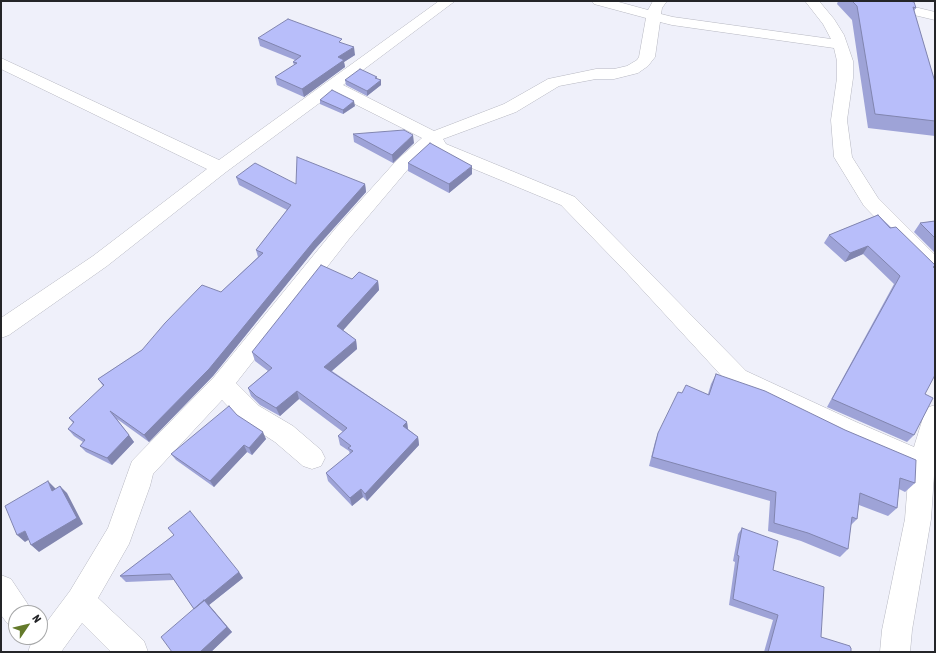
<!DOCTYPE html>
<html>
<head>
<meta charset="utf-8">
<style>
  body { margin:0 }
  #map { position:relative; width:936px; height:653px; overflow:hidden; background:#eff0fa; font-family:"Asap Condensed",sans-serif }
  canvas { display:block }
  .frame { position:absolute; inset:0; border:2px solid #242528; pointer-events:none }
  .north { position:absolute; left:8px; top:605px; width:40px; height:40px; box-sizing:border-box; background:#fff; border:1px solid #a7a8a9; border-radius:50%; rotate:55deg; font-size:11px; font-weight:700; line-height:16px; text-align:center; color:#242528 }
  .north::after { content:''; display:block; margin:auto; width:14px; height:18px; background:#647a2b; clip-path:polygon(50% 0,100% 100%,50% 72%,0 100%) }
</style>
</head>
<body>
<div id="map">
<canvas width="936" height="653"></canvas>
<div class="frame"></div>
<div class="north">N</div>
</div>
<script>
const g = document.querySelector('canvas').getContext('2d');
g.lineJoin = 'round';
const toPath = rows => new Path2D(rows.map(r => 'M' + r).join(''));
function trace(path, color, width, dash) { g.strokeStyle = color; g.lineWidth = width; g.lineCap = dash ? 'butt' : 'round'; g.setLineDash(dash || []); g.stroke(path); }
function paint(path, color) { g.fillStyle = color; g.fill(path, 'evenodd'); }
const street = toPath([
  [439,1,455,1,343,85,434,131,504,104,548,79,596,69,614,69,627,66,637,60,639,57,646,18,594,4,592,1,615,1,648,10,653,1,667,1,662,8,661,14,673,17,831,39,823,24,805,1,819,1,834,19,844,35,853,61,853,78,847,120,852,157,878,198,935,255,935,274,928,272,864,206,834,157,831,120,837,78,837,61,834,48,672,25,660,22,655,57,648,66,638,73,614,79,596,79,559,86,516,112,443,139,446,144,575,197,746,371,856,422,914,447,926,408,935,405,935,461,931,519,912,630,910,652,880,652,882,630,905,519,909,468,838,438,730,385,627,273,561,205,433,152,431,149,409,168,349,239,236,383,259,406,293,426,321,450,325,458,321,466,312,469,303,466,275,442,241,420,222,400,153,474,150,486,129,544,98,598,144,641,148,652,111,652,82,623,61,652,28,652,32,641,36,637,40,637,40,631,70,591,108,528,132,461,214,377,335,229,397,160,422,138,333,93,226,172,107,266,9,335,1,338,1,318,93,256,207,169,1,69,1,58,219,160,439,1],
  [866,1,890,1,935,12,935,20,868,4,866,1],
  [1,575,11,579,27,603,32,613,16,613,16,627,7,623,1,615,1,575]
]);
trace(street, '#b6b7c1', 1);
paint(street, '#fff');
paint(toPath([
  [838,1,910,1,916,8,914,11,935,82,935,136,868,128,852,20,837,4],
  [258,38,343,43,355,55,344,62,345,67,304,97,277,85,275,77,294,65,293,62,295,60,260,46],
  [377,79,381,80,381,85,367,96,346,85,345,80],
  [320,100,355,106,343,114,320,104],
  [353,134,414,143,393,163,354,142],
  [408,163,472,174,449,193,408,171],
  [236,177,296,184,365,184,366,192,315,249,213,376,149,442,117,419,134,442,112,465,86,452,80,446,83,442,74,436,68,429,73,423,69,418,103,386,98,379,142,350,221,292,258,257,256,250,287,210,239,185],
  [878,215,934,268,925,394,914,435,907,442,827,407,894,284,863,254,845,262,824,243,829,235],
  [935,221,935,253,914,232,920,223],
  [352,279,378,281,379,290,343,330,356,340,357,349,332,371,407,422,408,429,418,437,419,445,367,501,363,497,352,506,328,481,326,473,350,454,349,451,340,445,338,436,343,432,299,399,280,416,260,405,251,396,248,388,268,371,255,361,252,352],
  [716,374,915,483,905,492,899,489,897,508,888,516,859,505,857,519,851,525,848,549,840,557,801,541,768,531,770,501,649,466,655,442,658,433,682,393,708,394,711,384],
  [237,415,266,439,252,455,247,452,214,487,176,460,171,454],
  [742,528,821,637,850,647,851,652,764,652,773,620,729,605,735,562,733,561,738,534],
  [174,535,239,572,243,578,209,605,232,632,211,652,172,652,194,609,174,580,126,582,120,576]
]), '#9ea3d7');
paint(toPath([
  [354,47,355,55,344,62,345,67,304,97,302,89,338,57],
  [381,80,381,85,367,96,367,91],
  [354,101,355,106,343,114,343,110],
  [413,135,414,143,393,163,392,155],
  [472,166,472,174,449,193,449,184],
  [365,184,366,192,315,249,213,376,149,442,144,435,314,241],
  [868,246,863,254,845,262,850,253],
  [378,281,379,290,339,335,337,326],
  [356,340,357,349,327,375,324,367],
  [297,391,299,399,280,416,276,408],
  [407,422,408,430,403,426],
  [263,432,266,439,252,455,249,448],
  [129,435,134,442,112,465,107,458],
  [418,437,419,445,367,501,365,494],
  [244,445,247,452,214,487,210,481],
  [48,481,55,488,59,498,52,491],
  [60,486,67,493,83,524,39,552,31,545],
  [361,489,363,497,352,506,350,498],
  [25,531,33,537,25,542,17,535],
  [239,572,243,578,209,605,232,632,211,652,200,652,194,609]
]), '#8185af');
const building = toPath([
  [852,1,910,1,914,2,916,8,913,7,935,82,935,121,875,114,857,6,852,1],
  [288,19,342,39,339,42,354,47,338,57,344,60,302,89,275,77,297,63,293,62,301,56,258,38,288,19],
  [360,69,377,77,375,78,381,80,367,91,345,80,360,69],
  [332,90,354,101,343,110,320,100,332,90],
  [404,130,413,135,392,155,353,134,404,130],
  [430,143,472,166,449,184,408,163,430,143],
  [297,157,365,184,314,241,209,369,144,435,110,411,129,435,107,458,80,446,85,440,68,429,74,422,69,418,104,385,98,379,142,350,165,323,202,285,221,292,263,253,256,250,291,205,236,177,255,163,296,184,297,157],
  [878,215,890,228,896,227,935,265,933,267,935,269,935,375,925,394,933,398,914,435,832,399,900,276,868,246,850,253,829,235,878,215],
  [935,221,935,238,920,223,935,221],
  [321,265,352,279,359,272,378,281,337,326,356,340,324,367,407,422,403,426,418,437,365,494,361,489,350,498,326,473,353,451,348,448,351,446,338,436,347,428,297,391,276,408,256,396,248,388,272,368,252,352,321,265],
  [716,374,765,391,845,430,916,460,915,483,900,478,897,508,860,493,857,519,852,517,848,549,808,533,774,523,776,492,652,457,658,433,678,392,682,393,686,385,709,395,716,374],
  [229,406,237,415,263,432,249,448,244,445,210,481,171,454,229,406],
  [48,481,52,491,60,486,77,518,31,545,25,531,17,535,5,506,48,481],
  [190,511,239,572,194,609,170,574,120,576,174,535,168,528,190,511],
  [742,528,778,541,773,570,824,587,821,637,850,646,850,647,851,648,851,652,768,652,778,615,733,599,739,556,737,555,742,528],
  [204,600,227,627,200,652,172,652,161,637,204,600]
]);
paint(building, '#b8befa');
trace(building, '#8185af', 1);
</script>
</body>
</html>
